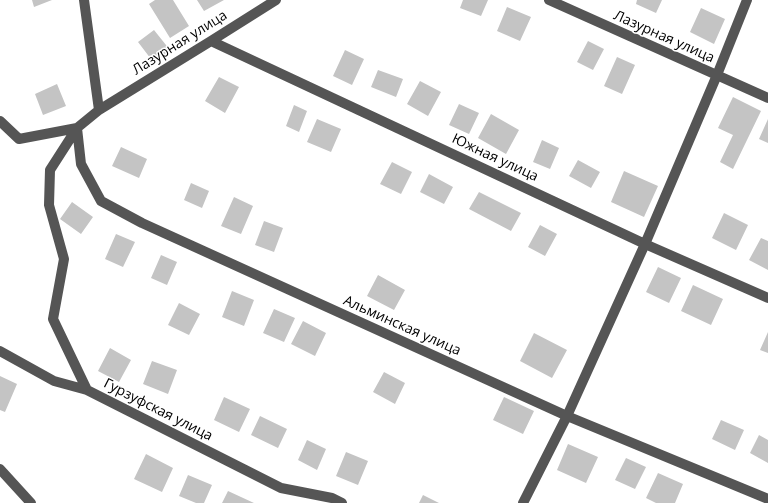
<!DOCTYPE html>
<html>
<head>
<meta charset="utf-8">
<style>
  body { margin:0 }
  canvas { display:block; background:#fff }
</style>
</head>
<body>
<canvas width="768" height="503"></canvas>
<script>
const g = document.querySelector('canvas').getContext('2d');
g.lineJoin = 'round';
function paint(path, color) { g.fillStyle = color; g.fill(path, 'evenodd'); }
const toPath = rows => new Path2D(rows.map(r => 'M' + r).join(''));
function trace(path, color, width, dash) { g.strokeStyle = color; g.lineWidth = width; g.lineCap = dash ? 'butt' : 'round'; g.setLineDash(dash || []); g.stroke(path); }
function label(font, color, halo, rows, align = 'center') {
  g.font = font + ' "Open Sans",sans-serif'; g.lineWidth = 3; g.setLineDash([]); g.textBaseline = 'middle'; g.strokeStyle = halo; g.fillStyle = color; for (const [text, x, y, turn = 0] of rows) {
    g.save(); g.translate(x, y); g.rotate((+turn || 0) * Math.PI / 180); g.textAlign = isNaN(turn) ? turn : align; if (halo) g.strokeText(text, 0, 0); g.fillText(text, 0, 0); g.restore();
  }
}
paint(toPath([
  [32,0,52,0,34,7],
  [155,0,173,0,189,26,170,38,149,4],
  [197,0,224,0,204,11],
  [463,0,488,0,481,16,460,8],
  [637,0,662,0,656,13,636,4],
  [507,7,531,17,520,41,497,31],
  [701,8,725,19,714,44,690,32],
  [154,30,170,50,154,63,138,42],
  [588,41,604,49,593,70,577,62],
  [345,50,364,59,352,85,333,76],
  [617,57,635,65,622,94,604,86],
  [378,70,403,79,396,97,371,87],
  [219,77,239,87,225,113,205,101],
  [420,81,441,92,428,116,407,104],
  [57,84,66,106,43,115,35,94],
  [733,97,761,111,733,169,720,162,733,135,718,128],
  [459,104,479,113,469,134,449,125],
  [294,105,307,111,299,132,286,126],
  [491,114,519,130,506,154,478,138],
  [317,119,341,129,331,152,307,142],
  [768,119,768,143,759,139],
  [542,140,559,148,550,169,533,162],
  [121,147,147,159,139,178,112,166],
  [578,160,600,172,591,188,569,176],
  [392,162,412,172,401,194,380,184],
  [624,171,658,186,644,217,611,202],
  [429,174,453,187,444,204,420,192],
  [191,183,209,191,202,208,184,200],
  [479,192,521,213,511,231,469,209],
  [234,197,253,206,241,234,221,226],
  [72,202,93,217,81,234,60,219],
  [724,213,748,225,736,250,712,238],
  [264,221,283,228,274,252,255,245],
  [540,225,557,234,545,256,528,247],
  [116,234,135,242,123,267,105,259],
  [761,238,768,241,768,270,749,260],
  [161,255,177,262,167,285,151,278],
  [658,267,681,278,669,303,646,292],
  [378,275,405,290,394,310,367,296],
  [693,285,723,299,711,325,681,311],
  [232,291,254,300,244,326,222,317],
  [179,303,200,314,189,335,168,325],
  [274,309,295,318,284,342,263,333],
  [303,321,326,333,315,356,291,344],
  [768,332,768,353,760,350],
  [534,333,567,350,552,378,520,361],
  [110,348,131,360,119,382,98,371],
  [152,361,177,370,168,394,143,384],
  [384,372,405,383,395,404,373,392],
  [0,376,17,384,5,412,0,410],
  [224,397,250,409,239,432,214,420],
  [504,397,534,411,523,434,493,420],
  [260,416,287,429,278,448,251,435],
  [721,420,744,430,735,450,712,439],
  [759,435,768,440,768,463,750,453],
  [307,440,326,449,317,470,298,460],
  [568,444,598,457,586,483,557,470],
  [346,452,368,461,358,485,336,476],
  [146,454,173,468,162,492,134,479],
  [626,458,646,467,635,489,615,480],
  [658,473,683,484,675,503,656,503,646,498],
  [188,475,212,485,204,503,196,503,179,496],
  [228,491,254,503,222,503],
  [423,495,439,503,419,503]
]), '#c4c4c4');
trace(toPath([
  [84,0,99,110],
  [549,0,768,98],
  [211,41,645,244,768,298],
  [0,121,19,139,77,128,99,110,211,41,276,0],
  [77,128,81,164,101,201,142,223,567,416,768,499],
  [77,128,50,170,49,205,64,259,53,319,87,390,281,488,332,498,342,503],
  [0,351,54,381,87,390],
  [0,469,31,503],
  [523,503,567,416,645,244,717,75,747,0]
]), '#555', 10);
label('14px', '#000', '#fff', [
  ["Лазурная улица",664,37,24],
  ["Лазурная улица",180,43,-32],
  ["Южная улица",495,158,25],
  ["Альминская улица",402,326,24],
  ["Гурзуфская улица",158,410,27]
]);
</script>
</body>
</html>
